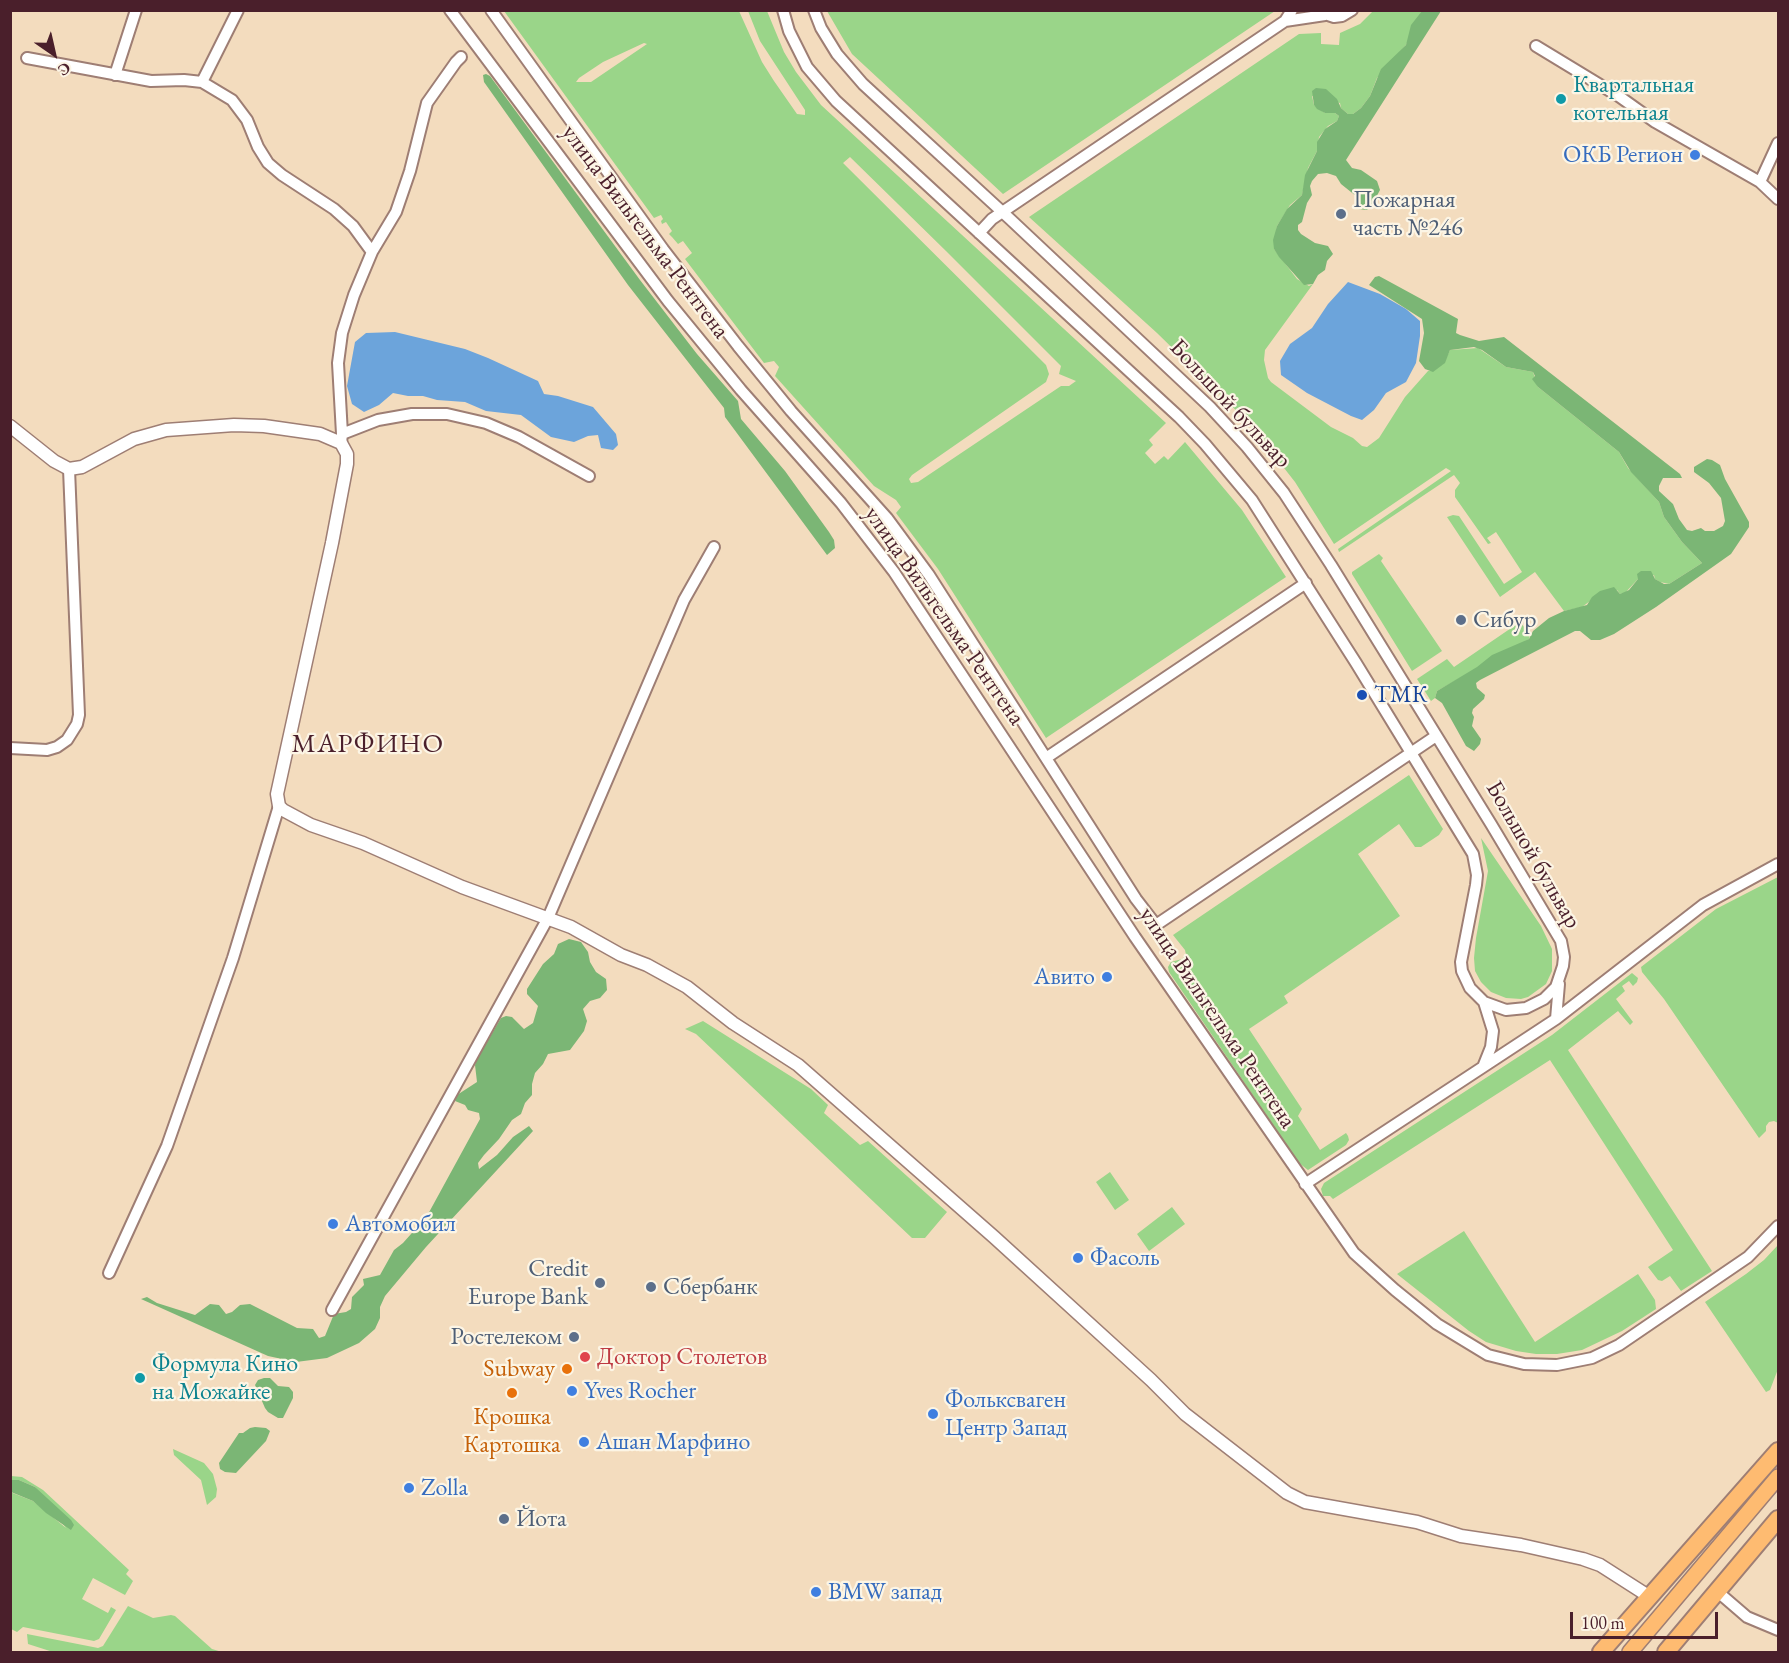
<!DOCTYPE html>
<html>
<head>
<meta charset="utf-8">
<style>
  body { margin:0 }
  #map { position:relative; width:1789px; height:1663px; overflow:hidden; background:#f3dcbe; font-family:"EB Garamond",serif }
  canvas { display:block }
  .frame { position:absolute; inset:0; border:12px solid #4a1f2b; pointer-events:none }
  .north { position:absolute; left:24px; top:24px; width:60px; height:60px; -webkit-text-stroke:4px #fcf5e5; paint-order:stroke; rotate:146deg; font-size:16px; font-weight:700; line-height:24px; text-align:center; color:#4a1f2b }
  .north::after { content:''; display:block; margin:auto; width:21px; height:27px; background:#4a1f2b; clip-path:polygon(50% 0,100% 100%,50% 72%,0 100%) }
  .scale { position:absolute; left:1570px; top:1612px; width:148px; height:27px; box-sizing:border-box; border:3px solid #4a1f2b; border-top:0; padding-left:8px; font-size:18px; line-height:21px; white-space:nowrap; color:#4a1f2b; -webkit-text-stroke:4px #fcf5e5; paint-order:stroke }
</style>
</head>
<body>
<div id="map">
<canvas width="1789" height="1663"></canvas>
<div class="frame"></div>
<div class="north">С</div>
<div class="scale">100 m</div>
</div>
<script>
const g = document.querySelector('canvas').getContext('2d');
g.lineJoin = 'round';
function paint(path, color) { g.fillStyle = color; g.fill(path, 'evenodd'); }
const toPath = rows => new Path2D(rows.map(r => 'M' + r).join(''));
function trace(path, color, width, dash) { g.strokeStyle = color; g.lineWidth = width; g.lineCap = dash ? 'butt' : 'round'; g.setLineDash(dash || []); g.stroke(path); }
function label(font, color, halo, rows, align = 'center') {
  g.font = font + ' "EB Garamond",serif'; g.lineWidth = 4.5; g.setLineDash([]); g.textBaseline = 'middle'; g.strokeStyle = halo; g.fillStyle = color; for (const [text, x, y, turn = 0] of rows) {
    g.save(); g.translate(x, y); g.rotate((+turn || 0) * Math.PI / 180); g.textAlign = isNaN(turn) ? turn : align; if (halo) g.strokeText(text, 0, 0); g.fillText(text, 0, 0); g.restore();
  }
}
paint(toPath([
  [504,11,739,11,762,62,774,81,797,114,805,115,805,110,760,41,748,11,767,11,784,52,796,72,821,105,1166,423,1149,440,1153,445,1145,453,1155,464,1164,456,1168,460,1185,442,1242,510,1286,577,1046,738,938,569,896,513,901,507,896,500,874,486,775,376,779,367,774,361,764,363,685,259,692,253,683,241,678,244,672,237,669,234,672,231,666,222,662,224,661,221,663,219,661,215,654,218],
  [644,43,647,44,591,82,576,82,579,78,603,62],
  [850,157,946,251,1061,366,1059,374,1076,381,1069,386,1061,386,918,482,911,483,909,479,912,475,1046,382,1049,374,1046,365,843,163],
  [827,11,827,10,1275,11,1003,194,852,54],
  [1373,11,1422,11,1406,45,1377,78,1370,96,1361,108,1353,114,1348,114,1341,108,1340,103,1312,96,1314,105,1325,113,1335,113,1339,116,1337,121,1328,126,1319,137,1317,151,1308,168,1302,195,1290,205,1277,226,1274,249,1297,279,1309,286,1313,284,1265,350,1264,360,1268,378,1271,382,1331,427,1353,438,1362,446,1367,447,1379,438,1405,397,1428,371,1433,371,1444,363,1450,350,1478,348,1506,367,1533,372,1538,387,1619,452,1628,468,1659,502,1664,517,1682,542,1702,563,1669,584,1660,582,1655,579,1654,575,1638,579,1625,593,1620,594,1617,590,1590,601,1582,607,1564,611,1535,572,1500,597,1447,517,1453,515,1459,516,1504,584,1522,572,1496,532,1487,538,1491,543,1488,544,1455,497,1455,490,1460,483,1454,475,1339,552,1338,549,1451,471,1446,468,1334,544,1295,482,1248,422,1157,333,1029,217,1299,34,1321,33,1321,44,1339,45,1340,33,1360,24],
  [1379,554,1383,558,1381,561,1442,651,1412,671,1352,574,1352,572],
  [1520,622,1530,634,1529,639,1437,691,1435,698,1431,701,1417,679,1447,659,1454,667],
  [1409,775,1443,829,1439,835,1421,847,1415,847,1399,824,1358,854,1400,916,1284,996,1288,1003,1249,1029,1302,1109,1298,1116,1320,1150,1346,1133,1348,1136,1349,1140,1346,1145,1308,1170,1299,1163,1169,972,1168,967,1171,962,1182,959,1186,955,1185,950,1173,935],
  [1481,838,1541,926,1552,949,1552,971,1546,984,1528,997,1521,999,1506,998,1491,992,1481,982,1475,971,1474,958,1476,938,1488,871],
  [1778,877,1778,1123,1774,1121,1769,1122,1766,1126,1766,1131,1759,1138,1664,999,1642,972,1641,967,1716,909],
  [1632,973,1638,978,1637,982,1633,986,1629,981,1622,986,1625,991,1616,999,1633,1022,1630,1025,1618,1011,1568,1050,1712,1271,1681,1291,1670,1276,1662,1281,1658,1280,1648,1267,1673,1250,1550,1060,1333,1199,1330,1196,1323,1196,1321,1189,1324,1183,1552,1035],
  [703,1021,811,1089,828,1105,824,1113,860,1145,868,1141,947,1212,925,1238,912,1238,696,1034,685,1029],
  [1110,1172,1129,1200,1115,1210,1096,1182],
  [1172,1207,1185,1224,1149,1251,1137,1234],
  [1464,1231,1535,1342,1638,1274,1655,1300,1656,1309,1622,1331,1582,1350,1557,1354,1536,1354,1516,1351,1486,1342,1469,1331,1397,1274],
  [1778,1245,1778,1369,1770,1390,1766,1392,1705,1302,1746,1274,1764,1260],
  [173,1449,204,1463,213,1474,217,1489,216,1497,207,1505,201,1480,174,1455],
  [11,1476,22,1477,43,1490,129,1570,126,1574,133,1581,125,1595,93,1578,82,1599,108,1613,111,1607,116,1610,99,1639,94,1641,23,1627,17,1632,11,1629,10,1492,33,1501,66,1528,35,1487,19,1480,11,1480],
  [128,1606,153,1618,171,1615,175,1616,212,1649,222,1652,53,1652,28,1644,27,1634,98,1648,103,1646]
]), '#9ad589');
paint(toPath([
  [1422,11,1441,11,1346,160,1352,168,1361,170,1377,181,1380,190,1373,203,1367,210,1358,209,1356,204,1358,200,1356,196,1341,184,1336,176,1327,173,1318,174,1312,181,1310,186,1312,195,1307,203,1302,222,1298,225,1298,230,1301,234,1315,243,1328,246,1333,254,1327,261,1325,270,1318,275,1313,284,1304,285,1279,257,1274,249,1273,240,1277,226,1287,209,1302,195,1305,175,1317,151,1317,142,1325,129,1337,121,1339,116,1335,113,1325,113,1317,109,1314,105,1312,91,1316,88,1326,89,1337,99,1341,108,1348,114,1353,114,1361,108,1370,96,1381,69,1406,45,1411,25],
  [486,74,490,76,640,280,697,354,738,401,741,419,785,471,829,532,834,540,835,548,827,555,725,417,724,408,628,285,484,82,483,75],
  [1379,276,1458,319,1456,333,1460,335,1479,341,1504,337,1680,474,1682,478,1663,478,1659,486,1659,491,1673,504,1679,519,1687,530,1692,531,1701,528,1705,531,1714,531,1723,526,1725,521,1721,498,1709,483,1694,472,1694,467,1707,459,1712,460,1720,465,1725,479,1749,522,1749,527,1731,554,1656,607,1614,634,1600,640,1591,640,1580,631,1575,631,1480,680,1476,683,1477,688,1485,695,1484,699,1473,709,1472,713,1474,717,1472,726,1481,739,1480,744,1474,751,1466,746,1442,703,1435,698,1437,691,1477,667,1492,655,1529,639,1533,631,1549,618,1564,611,1587,605,1592,597,1600,591,1614,587,1620,594,1629,590,1638,579,1637,574,1641,571,1651,571,1655,579,1664,584,1669,584,1702,563,1682,542,1664,517,1659,502,1631,472,1619,452,1538,387,1532,379,1535,376,1533,372,1506,367,1482,350,1474,347,1450,350,1445,363,1433,372,1425,369,1419,361,1424,333,1422,319,1369,285,1375,277],
  [569,939,581,942,588,952,590,962,596,972,606,979,607,990,600,998,590,1001,583,1009,587,1021,584,1031,570,1050,548,1054,543,1064,535,1073,532,1084,532,1095,525,1103,521,1114,512,1120,499,1139,484,1155,478,1163,479,1169,497,1155,513,1137,529,1126,533,1131,426,1247,385,1296,380,1307,380,1318,375,1329,359,1343,327,1358,296,1362,268,1356,141,1299,147,1297,157,1303,195,1315,210,1304,219,1305,226,1314,232,1312,240,1305,250,1304,297,1328,313,1329,319,1338,325,1336,334,1314,346,1312,351,1309,352,1297,364,1285,363,1279,380,1275,394,1250,403,1243,427,1216,480,1119,479,1113,468,1110,465,1105,455,1101,457,1095,477,1082,475,1065,477,1059,501,1018,506,1016,512,1017,524,1029,533,1023,538,1006,527,994,527,989,543,964,554,954,558,944],
  [264,1378,270,1378,278,1386,289,1387,293,1392,293,1398,283,1418,278,1418,268,1412,265,1408,255,1385,258,1380],
  [255,1427,266,1428,270,1431,266,1441,236,1473,225,1472,220,1469,219,1463,239,1433,243,1433,250,1428],
  [10,1480,19,1480,35,1487,71,1520,74,1525,71,1530,46,1513,33,1501,11,1492]
]), '#7bb675');
paint(toPath([
  [1348,282,1380,294,1406,309,1420,321,1420,336,1416,363,1406,382,1386,393,1374,410,1362,420,1351,416,1307,393,1281,375,1280,361,1290,344,1312,328,1328,304],
  [395,332,465,349,488,358,538,381,544,394,558,396,593,407,616,434,618,445,613,450,601,448,598,435,588,436,574,442,551,437,521,415,486,411,465,402,437,400,423,396,408,396,393,393,379,405,364,412,352,404,347,386,355,342,366,333]
]), '#6ca4db');
const minor = toPath([
  [450,10,668,301,741,390,841,503,894,572,1135,937,1354,1253,1395,1290,1437,1324,1488,1355,1524,1364,1557,1365,1592,1358,1619,1345,1748,1257,1778,1226],
  [491,10,663,249,738,346,791,411,887,518,929,575,1136,899,1156,925,1436,736],
  [783,10,789,31,807,67,836,101,1179,417,1205,444,1252,500,1356,663,1473,854,1477,875,1476,885,1461,962,1462,971,1470,988,1484,1002,1506,1010,1526,1008,1544,999,1556,987,1563,966,1564,957,1561,941,1491,824,1331,565,1284,493,1247,447,1210,407,1010,219,863,84,837,54,821,28,814,10],
  [1319,12,1334,17,1342,16,1352,10],
  [1285,21,1325,15],
  [1536,46,1620,97,1655,122,1760,182,1778,199],
  [27,58,151,81,184,80,202,82,232,100,247,120,258,147,268,163,282,175,334,209,353,226,372,252,354,295,342,333,338,363,342,434,341,443],
  [115,75,136,10],
  [202,82,238,10],
  [1760,182,1778,143],
  [979,233,992,219,1285,21,1292,10],
  [372,252,396,212,410,171,427,103,456,62,461,57],
  [342,434,378,420,412,414,447,414,486,423,519,437,589,476],
  [10,748,47,750,57,747,67,740,77,724,79,715,69,469],
  [1046,758,1306,583],
  [1556,1019,1559,984],
  [1483,1067,1491,1047,1493,1031,1484,1002],
  [1305,1184,1556,1019,1703,905,1778,864],
  [109,1273,167,1146,233,958,279,806],
  [332,1310,548,918,684,600,714,547],
  [1718,1592,1747,1617,1778,1630]
]);
const tertiary = toPath([
  [10,426,54,461,69,469,82,467,134,439,166,430,234,425,264,426,320,434,341,443,347,454,347,464,332,543,277,794,279,806,283,810,311,825,363,843,462,887,571,927,621,955,647,965,687,987,733,1023,798,1065,994,1237,1151,1380,1185,1414,1287,1493,1305,1502,1417,1522,1461,1536,1521,1545,1583,1559,1600,1565,1650,1597]
]);
const primary = toPath([
  [1630,1652,1778,1477]
]);
const trunk = toPath([
  [1601,1652,1778,1451],
  [1666,1652,1778,1519]
]);
trace(minor, '#9e7e74', 14);
trace(tertiary, '#9e7e74', 15);
trace(primary, '#9e7e74', 18);
trace(trunk, '#9e7e74', 20);
trace(minor, '#fff', 10);
trace(tertiary, '#fff', 12);
trace(primary, '#febb71', 15);
trace(trunk, '#febb71', 16);
for (const [x, y, r, color] of [
  [1561,99,6,"#0f9aa8"],
  [1695,155,6,"#3f7fe0"],
  [1341,214,6,"#5c6f8a"],
  [1461,620,6,"#5c6f8a"],
  [1362,695,6,"#1a4fb4"],
  [1107,977,6,"#3f7fe0"],
  [333,1224,6,"#3f7fe0"],
  [1078,1258,6,"#3f7fe0"],
  [600,1283,6,"#5c6f8a"],
  [651,1287,6,"#5c6f8a"],
  [574,1337,6,"#5c6f8a"],
  [585,1357,6,"#e0444e"],
  [567,1369,6,"#e8710a"],
  [140,1378,6,"#0f9aa8"],
  [572,1391,6,"#3f7fe0"],
  [512,1393,6,"#e8710a"],
  [933,1414,6,"#3f7fe0"],
  [584,1442,6,"#3f7fe0"],
  [409,1488,6,"#3f7fe0"],
  [504,1519,6,"#5c6f8a"],
  [816,1592,6,"#3f7fe0"]
]) { const dot = new Path2D(); dot.arc(x, y, r, 0, 2 * Math.PI); g.fillStyle = color; g.fill(dot); trace(dot, '#fcf5e5', 2); }
label('24px', '#0d838f', '#fcf5e5', [
  ["Квартальная",1573,85],
  ["котельная",1573,113],
  ["Формула Кино",152,1364],
  ["на Можайке",152,1392]
], 'left');
label('24px', '#366cbe', '#fcf5e5', [
  ["ОКБ Регион",1683,155,"right"],
  ["Авито",1095,977,"right"],
  ["Автомобил",345,1224],
  ["Фасоль",1090,1258],
  ["Yves Rocher",584,1391],
  ["Фольксваген",945,1400],
  ["Центр Запад",945,1428],
  ["Ашан Марфино",596,1442],
  ["Zolla",421,1488],
  ["BMW запад",828,1592]
], 'left');
label('24px', '#4e5e75', '#fcf5e5', [
  ["Пожарная",1353,200],
  ["часть №246",1353,228],
  ["Сибур",1473,620],
  ["Credit",588,1269,"right"],
  ["Europe Bank",588,1297,"right"],
  ["Сбербанк",663,1287],
  ["Ростелеком",562,1337,"right"],
  ["Йота",516,1519]
], 'left');
label('24px', '#4a1f2b', '#fcf5e5', [
  ["улица Вильгельма Рентгена",645,232,53],
  ["Большой бульвар",1230,404,47],
  ["улица Вильгельма Рентгена",944,616,55],
  ["Большой бульвар",1533,855,60],
  ["улица Вильгельма Рентгена",1217,1018,56]
]);
label('24px', '#164399', '#fcf5e5', [
  ["ТМК",1374,695]
], 'left');
label('24px', '#be3a42', '#fcf5e5', [
  ["Доктор Столетов",597,1357]
], 'left');
label('24px', '#c56008', '#fcf5e5', [
  ["Subway",555,1369],
  ["Крошка",512,1417,"center"],
  ["Картошка",512,1445,"center"]
], 'right');
g.letterSpacing = '1.5px';
label('27px', '#4a1f2b', '#fcf5e5', [
  ["МАРФИНО",368,745]
]);
g.letterSpacing = '0px';
</script>
</body>
</html>
